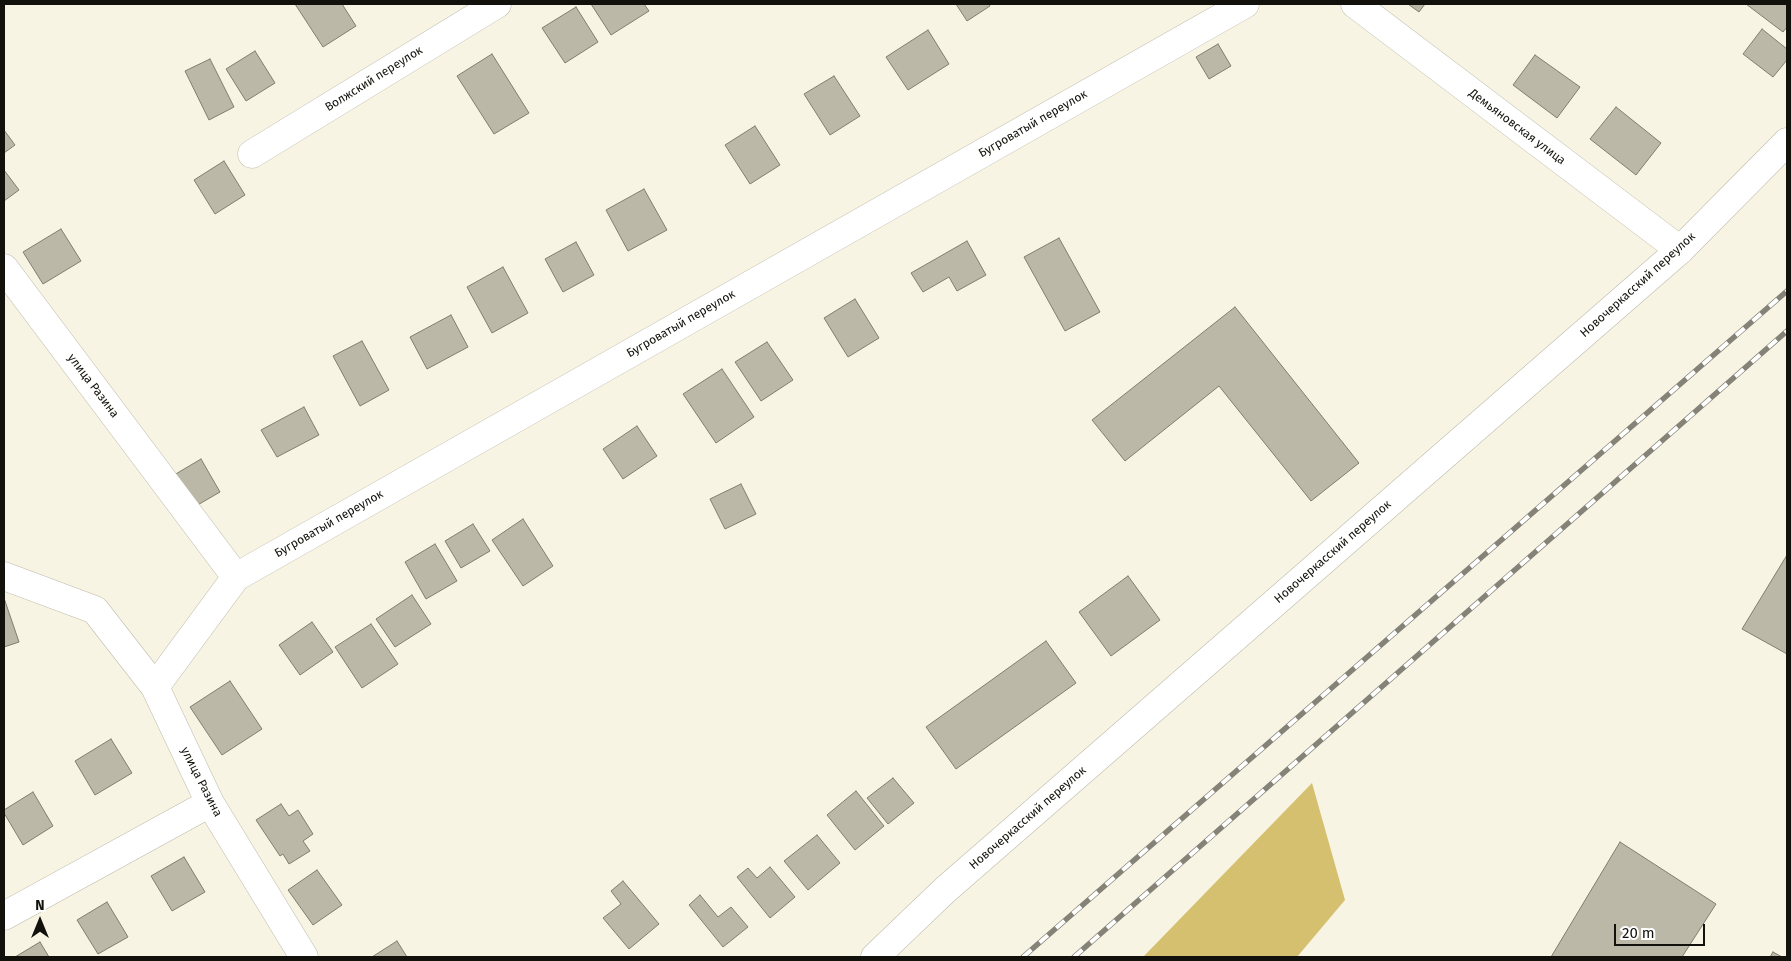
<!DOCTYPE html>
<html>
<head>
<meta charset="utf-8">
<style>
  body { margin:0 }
  #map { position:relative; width:1791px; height:961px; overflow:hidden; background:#f8f4e4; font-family:"Fira Sans",sans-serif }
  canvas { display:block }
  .frame { position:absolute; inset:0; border:5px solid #12110b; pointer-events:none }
  .north { position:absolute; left:15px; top:896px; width:50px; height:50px; -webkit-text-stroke:4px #fff; paint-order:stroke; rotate:0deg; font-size:14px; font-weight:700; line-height:20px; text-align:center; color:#12110b }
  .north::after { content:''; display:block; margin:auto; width:18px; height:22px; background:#12110b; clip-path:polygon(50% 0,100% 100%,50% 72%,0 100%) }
  .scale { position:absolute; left:1614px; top:924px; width:91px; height:22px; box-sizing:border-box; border:2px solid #12110b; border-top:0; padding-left:6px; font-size:15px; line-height:18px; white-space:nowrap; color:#12110b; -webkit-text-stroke:4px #fff; paint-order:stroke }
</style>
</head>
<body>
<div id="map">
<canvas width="1791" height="961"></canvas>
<div class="frame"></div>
<div class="north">N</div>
<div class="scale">20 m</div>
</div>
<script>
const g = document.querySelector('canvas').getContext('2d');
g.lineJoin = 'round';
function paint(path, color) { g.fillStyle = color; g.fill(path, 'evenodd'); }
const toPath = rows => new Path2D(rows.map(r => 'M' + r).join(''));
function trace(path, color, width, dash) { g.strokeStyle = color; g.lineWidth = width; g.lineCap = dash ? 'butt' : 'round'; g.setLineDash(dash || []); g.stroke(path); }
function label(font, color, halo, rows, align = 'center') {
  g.font = font + ' "Fira Sans",sans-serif'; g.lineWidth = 5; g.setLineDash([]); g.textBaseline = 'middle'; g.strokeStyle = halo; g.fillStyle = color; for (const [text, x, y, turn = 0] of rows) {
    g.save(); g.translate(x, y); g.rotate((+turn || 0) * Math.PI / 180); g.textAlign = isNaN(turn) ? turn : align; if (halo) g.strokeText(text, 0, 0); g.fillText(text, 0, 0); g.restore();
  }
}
paint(toPath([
  [1312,783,1345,900,1297,957,1143,957]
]), '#d4c06f');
const building = toPath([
  [295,4,342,4,356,26,323,47,295,4],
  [591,4,644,4,649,11,611,35,591,4],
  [956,4,989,4,990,6,967,21,956,4],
  [1408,4,1425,4,1419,12,1408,4],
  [1746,4,1787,4,1787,27,1783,32,1746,4],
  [576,7,598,42,565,63,542,28,576,7],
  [1762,29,1787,49,1787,60,1773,77,1743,54,1762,29],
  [928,30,949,64,908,90,886,57,928,30],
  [1218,44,1231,66,1209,79,1196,57,1218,44],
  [255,51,275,83,246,101,226,69,255,51],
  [492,54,529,113,494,134,457,76,492,54],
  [1535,55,1580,87,1557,118,1513,85,1535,55],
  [210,59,234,107,209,120,185,71,210,59],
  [834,76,860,116,830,135,804,94,834,76],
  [1616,107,1661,143,1636,175,1590,139,1616,107],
  [755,126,780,165,750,184,725,145,755,126],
  [4,130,15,145,4,153,4,130],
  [224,161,245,195,215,214,194,180,224,161],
  [4,170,19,190,4,201,4,170],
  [644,189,667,230,628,251,606,210,644,189],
  [61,229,81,261,43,284,23,252,61,229],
  [1059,238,1100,312,1065,331,1024,257,1059,238],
  [967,241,986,275,957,291,949,277,923,292,911,273,967,241],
  [576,242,594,275,563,292,545,259,576,242],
  [503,267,528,313,492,333,467,287,503,267],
  [855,299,879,338,848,357,824,318,855,299],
  [1235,307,1359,463,1311,501,1219,386,1125,461,1092,420,1235,307],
  [451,315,468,347,427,369,410,337,451,315],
  [362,341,389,390,360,406,333,356,362,341],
  [767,342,793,380,761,401,735,362,767,342],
  [722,369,754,417,716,443,683,394,722,369],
  [304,407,319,435,277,457,261,430,304,407],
  [637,426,657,456,623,479,603,449,637,426],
  [201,459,220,492,189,510,169,478,201,459],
  [741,484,756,514,725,529,710,499,741,484],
  [523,519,553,566,523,586,492,540,523,519],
  [473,524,490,551,461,568,445,541,473,524],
  [435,544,457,581,426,599,405,562,435,544],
  [1787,555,1787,654,1742,629,1787,555],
  [1128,576,1160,620,1111,656,1079,612,1128,576],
  [412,595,431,624,395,647,376,619,412,595],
  [4,598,19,642,4,647,4,598],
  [312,622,333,652,300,675,279,645,312,622],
  [371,624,398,664,362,688,335,647,371,624],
  [1046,641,1076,683,956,769,926,727,1046,641],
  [230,681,262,729,222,755,190,707,230,681],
  [111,739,132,773,95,795,75,761,111,739],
  [893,778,914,803,888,824,867,798,893,778],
  [856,791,884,826,855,850,827,815,856,791],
  [33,792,53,826,23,845,4,813,4,810,33,792],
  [281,804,289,816,298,810,313,834,303,841,310,851,289,864,283,854,280,856,256,820,281,804],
  [817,835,840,863,808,890,784,861,817,835],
  [1620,842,1716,904,1682,957,1551,957,1620,842],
  [184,857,205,892,172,911,151,876,184,857],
  [770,867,795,897,770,918,737,877,748,868,757,878,770,867],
  [317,870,342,905,313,925,288,890,317,870],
  [623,881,659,924,629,949,603,918,621,904,611,891,623,881],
  [700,895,718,917,731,907,748,927,723,947,689,905,700,895],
  [107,902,128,937,98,954,77,920,107,902],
  [397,941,407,957,372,957,397,941],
  [40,942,49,957,15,957,40,942],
  [1773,952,1782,957,1770,957,1773,952]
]);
paint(building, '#bcb8a8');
trace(building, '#807d6e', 1);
const minor = toPath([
  [1355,4,1680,250],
  [252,154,497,4],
  [4,268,236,577],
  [4,576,95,610,155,687,210,803,304,957],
  [155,687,236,577,1245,4],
  [4,916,210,803]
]);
const secondary = toPath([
  [875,957,945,890,1680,250,1787,142]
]);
trace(minor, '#bebaaa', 29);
trace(secondary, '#bebaaa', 29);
trace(minor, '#fff', 28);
trace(secondary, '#fff', 28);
const rail = toPath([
  [1023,957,1787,291],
  [1074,957,1787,331]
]);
trace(rail, '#858378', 5.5);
trace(rail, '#fff', 4, [11]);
label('12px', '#12110b', '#fff', [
  ["Волжский переулок",374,79,-32],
  ["Бугроватый переулок",1033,124,-30],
  ["Демьяновская улица",1517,127,37],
  ["Новочеркасский переулок",1638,285,-42],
  ["Бугроватый переулок",681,324,-30],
  ["улица Разина",93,386,53],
  ["Бугроватый переулок",329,524,-30],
  ["Новочеркасский переулок",1333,552,-41],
  ["улица Разина",201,782,63],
  ["Новочеркасский переулок",1028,818,-41]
]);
</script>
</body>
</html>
